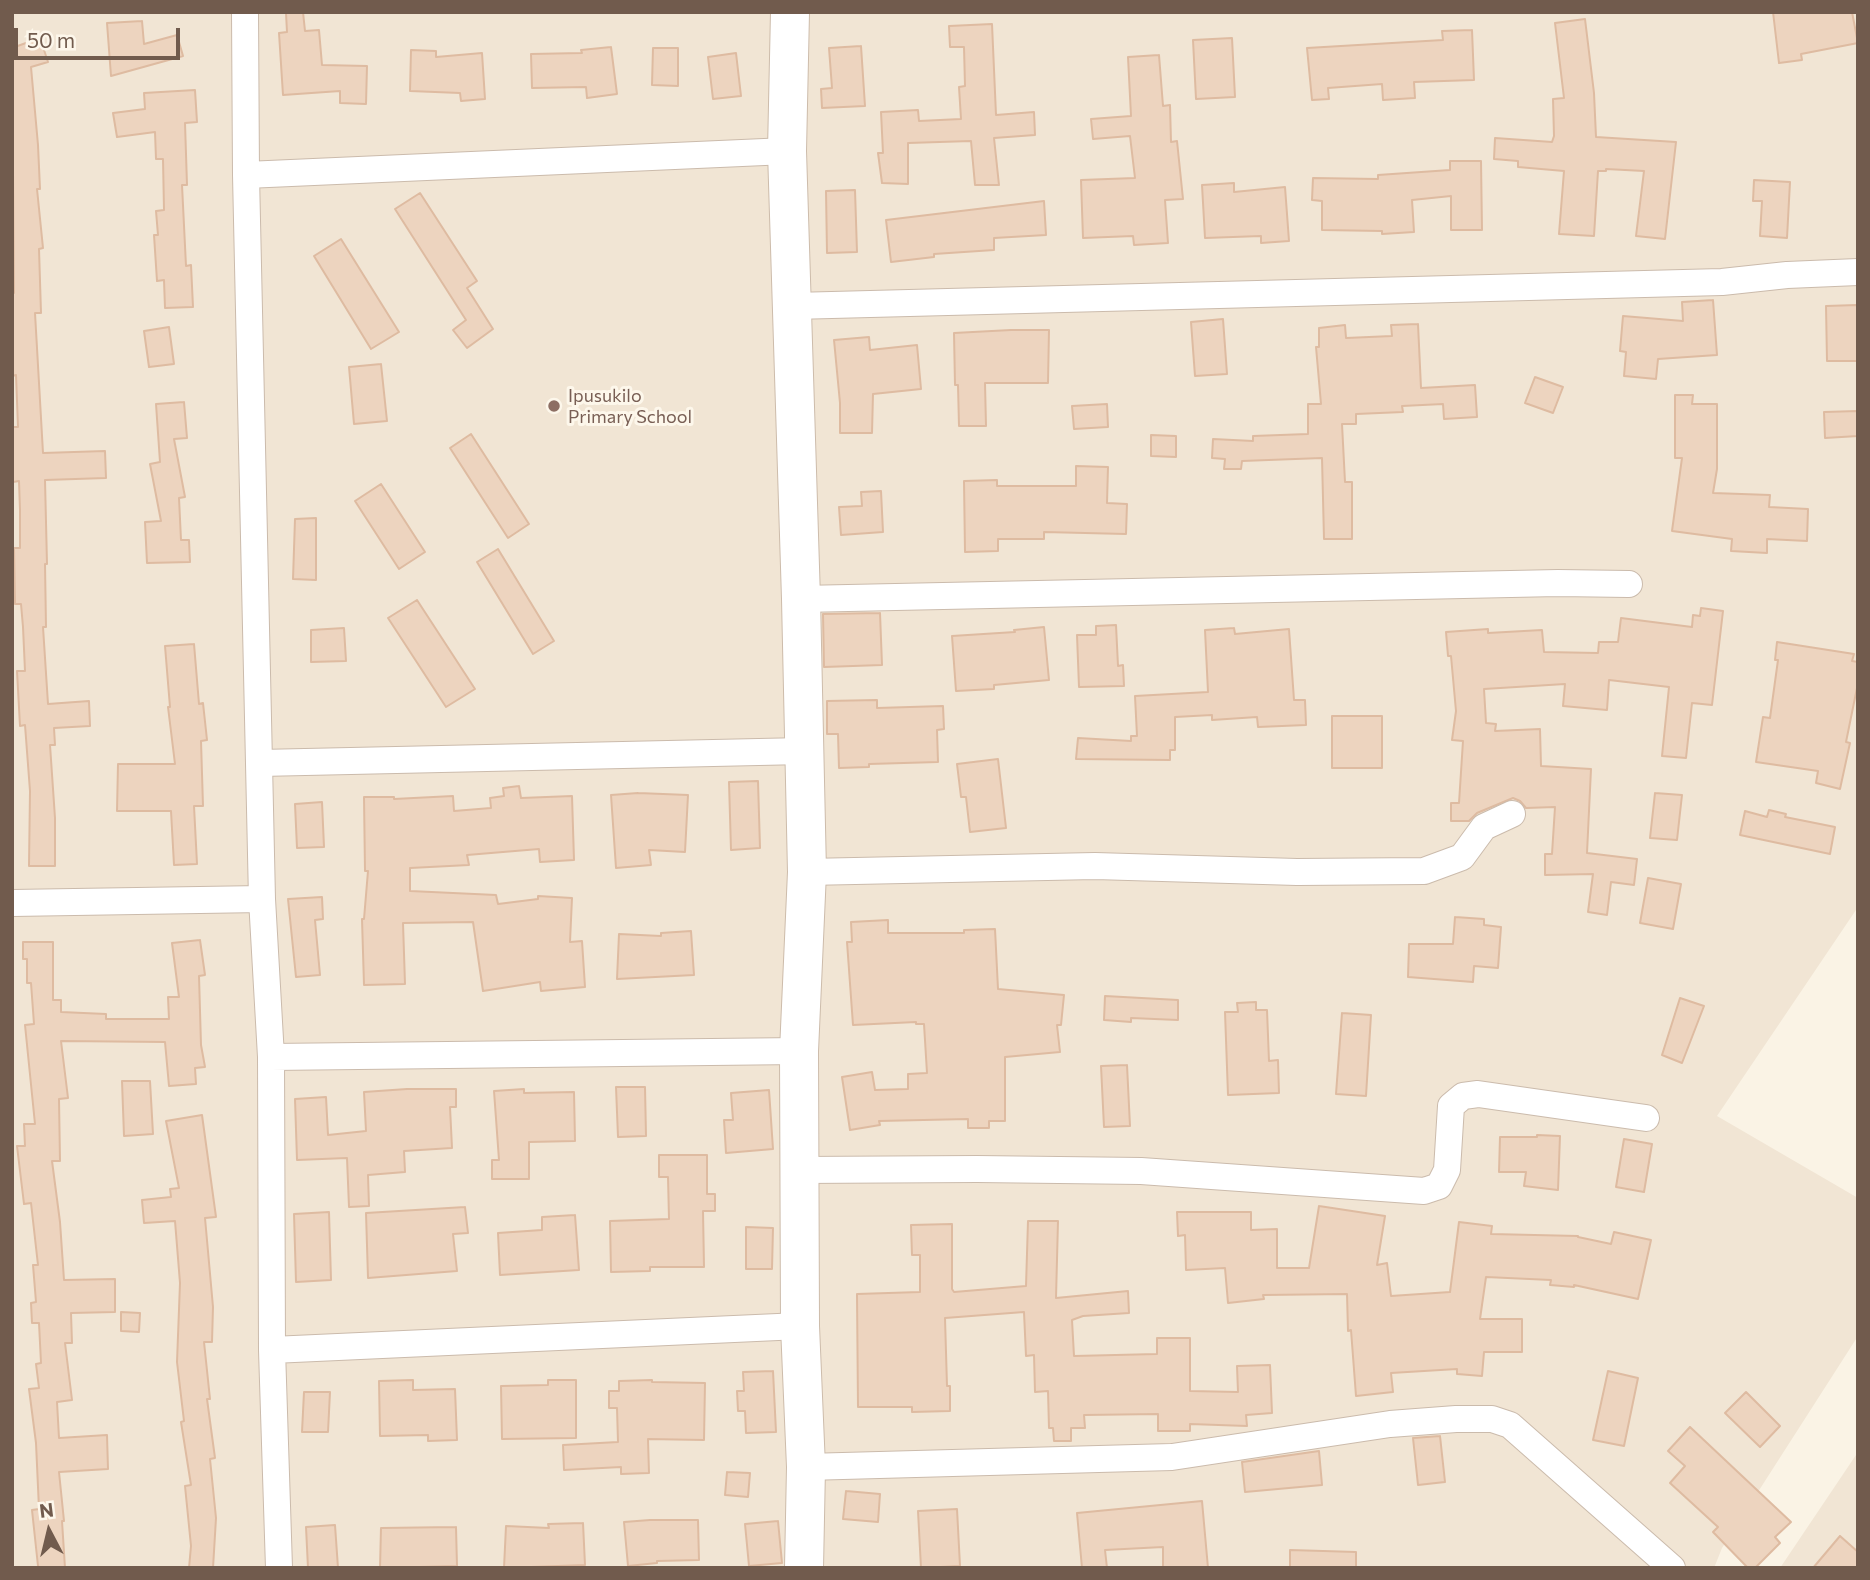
<!DOCTYPE html>
<html>
<head>
<meta charset="utf-8">
<style>
  body { margin:0 }
  #map { position:relative; width:1870px; height:1580px; overflow:hidden; background:#faf3e5; font-family:Commissioner,sans-serif }
  canvas { display:block }
  .frame { position:absolute; inset:0; border:14px solid #715b4d; pointer-events:none }
  .north { position:absolute; left:14px; top:1496px; width:70px; height:70px; -webkit-text-stroke:5px #fdf7eb; paint-order:stroke; rotate:353deg; font-size:19px; font-weight:700; line-height:28px; text-align:center; color:#715b4d }
  .north::after { content:''; display:block; margin:auto; width:24px; height:32px; background:#715b4d; clip-path:polygon(50% 0,100% 100%,50% 72%,0 100%) }
  .scale { position:absolute; left:14px; top:28px; width:166px; height:32px; box-sizing:border-box; border:4px solid #715b4d; border-top:0; padding-left:9px; font-size:21px; line-height:24px; white-space:nowrap; color:#715b4d; -webkit-text-stroke:5px #fdf7eb; paint-order:stroke }
</style>
</head>
<body>
<div id="map">
<canvas width="1870" height="1580"></canvas>
<div class="frame"></div>
<div class="north">N</div>
<div class="scale">50 m</div>
</div>
<script>
const g = document.querySelector('canvas').getContext('2d');
g.lineJoin = 'round';
function paint(path, color) { g.fillStyle = color; g.fill(path, 'evenodd'); }
const toPath = rows => new Path2D(rows.map(r => 'M' + r).join(''));
function trace(path, color, width, dash) { g.strokeStyle = color; g.lineWidth = width; g.lineCap = dash ? 'butt' : 'round'; g.setLineDash(dash || []); g.stroke(path); }
function label(font, color, halo, rows, align = 'center') {
  g.font = font + ' Commissioner,sans-serif'; g.lineWidth = 6; g.setLineDash([]); g.textBaseline = 'middle'; g.strokeStyle = halo; g.fillStyle = color; for (const [text, x, y, turn = 0] of rows) {
    g.save(); g.translate(x, y); g.rotate((+turn || 0) * Math.PI / 180); g.textAlign = isNaN(turn) ? turn : align; if (halo) g.strokeText(text, 0, 0); g.fillText(text, 0, 0); g.restore();
  }
}
paint(toPath([
  [12,12,1858,12,1858,907,1717,1116,1858,1198,1858,1336,1722,1548,1714,1568,12,1568],
  [1858,1452,1858,1568,1780,1568]
]), '#f1e5d4');
const building = toPath([
  [303,12,305,31,319,30,322,65,367,66,366,104,340,103,340,91,283,95,279,33,287,32,286,13,303,12],
  [1773,12,1852,12,1858,43,1801,54,1802,60,1779,63,1773,12],
  [1585,19,1594,93,1596,137,1676,142,1665,239,1636,236,1644,171,1606,169,1606,171,1598,171,1594,236,1559,234,1564,171,1518,167,1518,161,1494,159,1495,138,1552,142,1554,136,1553,99,1564,98,1555,23,1585,19],
  [142,21,144,44,177,35,183,56,111,76,107,23,142,21],
  [992,24,996,115,1034,112,1035,135,994,138,999,185,975,185,971,141,908,143,908,184,882,183,878,153,883,153,881,112,918,110,919,121,961,119,959,87,965,86,964,47,950,47,949,26,992,24],
  [1472,30,1474,80,1414,82,1415,98,1383,100,1382,84,1328,88,1329,99,1312,100,1307,48,1443,40,1442,31,1472,30],
  [40,38,48,62,31,67,38,145,40,189,37,189,43,248,39,249,41,313,35,313,43,453,105,451,106,478,45,480,47,564,45,564,46,627,43,627,48,704,89,701,90,726,54,728,55,745,50,745,55,818,55,866,29,866,30,791,25,725,20,726,17,671,25,671,23,627,21,604,15,604,14,548,20,548,20,510,19,481,13,482,12,465,12,427,18,427,16,375,12,376,12,293,14,293,12,48,40,38],
  [1232,38,1235,97,1196,99,1193,40,1232,38],
  [861,46,865,106,822,108,821,89,832,88,829,48,861,46],
  [611,47,617,94,587,98,586,87,532,88,531,54,582,53,581,50,611,47],
  [653,48,678,48,678,86,652,85,653,48],
  [411,50,436,51,436,57,482,53,485,99,461,101,460,93,410,91,411,50],
  [736,53,741,96,713,99,708,57,736,53],
  [1159,55,1163,106,1170,105,1171,142,1177,141,1183,199,1165,200,1168,243,1134,245,1133,236,1083,238,1081,180,1135,178,1130,136,1093,139,1091,119,1131,116,1128,57,1159,55],
  [195,90,197,122,185,123,187,185,182,185,186,266,191,265,193,307,165,308,164,280,157,281,154,235,158,235,156,211,164,210,163,159,156,159,155,132,117,137,113,113,145,109,144,93,195,90],
  [1450,161,1481,161,1482,230,1451,230,1451,196,1412,200,1414,232,1382,234,1382,231,1322,230,1322,201,1312,200,1313,178,1378,179,1378,175,1450,170,1450,161],
  [1754,180,1790,182,1787,238,1760,236,1762,201,1753,201,1754,180],
  [1234,183,1234,192,1285,187,1289,241,1261,243,1261,236,1205,238,1202,185,1234,183],
  [855,190,857,252,827,253,826,191,855,190],
  [420,193,477,281,467,288,493,329,467,348,453,330,466,320,395,209,420,193],
  [1044,201,1046,235,994,238,994,250,934,254,934,257,891,262,886,220,1044,201],
  [341,239,399,332,371,349,314,256,341,239],
  [1713,300,1717,355,1658,359,1656,379,1624,376,1626,352,1620,351,1623,316,1683,321,1682,302,1713,300],
  [1857,305,1858,361,1827,361,1826,306,1857,305],
  [1223,319,1227,374,1195,376,1191,322,1223,319],
  [1418,324,1421,388,1475,385,1477,417,1444,419,1443,404,1402,406,1403,412,1356,414,1356,424,1342,424,1345,482,1352,482,1352,539,1324,539,1322,458,1242,461,1241,469,1224,469,1225,459,1212,458,1213,439,1253,441,1253,436,1308,434,1308,404,1321,404,1316,347,1319,347,1319,328,1345,325,1346,338,1392,336,1391,325,1418,324],
  [169,327,174,364,149,367,144,331,169,327],
  [1011,330,1049,330,1048,383,985,383,986,426,959,426,958,385,955,385,954,333,1011,330],
  [869,337,870,350,917,345,921,389,873,394,872,433,840,433,840,403,834,340,869,337],
  [381,364,387,421,354,424,349,367,381,364],
  [1535,377,1563,387,1553,413,1525,403,1535,377],
  [1675,395,1693,395,1692,404,1717,404,1717,469,1713,493,1770,495,1769,507,1808,509,1807,541,1767,539,1767,553,1731,551,1732,539,1672,531,1682,458,1675,458,1675,395],
  [184,402,187,438,174,439,185,497,179,498,181,540,189,540,190,562,147,563,145,522,161,521,150,464,160,462,156,404,184,402],
  [1107,404,1108,427,1074,429,1072,406,1107,404],
  [1858,411,1858,436,1825,438,1824,412,1858,411],
  [471,434,529,524,508,538,450,448,471,434],
  [1151,435,1176,436,1176,457,1151,456,1151,435],
  [1076,466,1108,467,1107,503,1127,504,1126,534,1044,532,1044,539,998,539,998,551,965,552,964,481,997,480,997,486,1076,486,1076,466],
  [381,484,425,552,399,569,355,501,381,484],
  [881,491,883,532,841,535,839,507,862,506,861,492,881,491],
  [316,518,316,580,293,579,295,519,316,518],
  [498,549,554,641,533,654,477,562,498,549],
  [417,600,475,689,446,707,388,618,417,600],
  [1701,608,1723,611,1712,705,1692,703,1686,758,1662,756,1669,687,1609,680,1607,710,1563,706,1565,684,1484,689,1486,723,1496,724,1495,731,1540,729,1541,766,1591,769,1587,853,1637,859,1634,885,1611,882,1607,915,1588,912,1593,874,1545,875,1545,854,1552,854,1555,807,1526,808,1520,801,1513,798,1477,813,1469,821,1451,821,1451,803,1459,803,1463,741,1452,740,1456,711,1451,656,1448,656,1446,632,1488,629,1488,633,1542,630,1544,652,1598,653,1599,642,1618,642,1621,618,1692,627,1693,615,1700,616,1701,608],
  [880,613,882,665,824,667,823,614,880,613],
  [1116,625,1118,666,1123,665,1124,686,1079,687,1077,635,1096,635,1096,626,1116,625],
  [1044,627,1049,680,994,685,994,689,956,691,952,636,1015,632,1014,630,1044,627],
  [344,628,346,661,311,662,311,630,344,628],
  [1234,628,1235,634,1289,629,1294,700,1305,700,1306,725,1258,727,1257,717,1212,720,1212,715,1175,717,1175,750,1170,750,1170,760,1076,759,1078,738,1131,741,1131,736,1137,736,1135,696,1208,692,1205,630,1234,628],
  [1777,642,1854,654,1852,661,1858,662,1858,683,1846,742,1850,743,1840,789,1816,783,1818,771,1756,762,1763,717,1770,718,1778,660,1775,660,1777,642],
  [194,644,199,704,203,703,207,740,201,741,203,806,194,806,197,864,174,865,171,811,117,811,118,764,175,764,168,707,170,707,165,646,194,644],
  [877,700,877,708,943,706,944,729,937,730,938,762,869,764,869,767,839,768,838,734,827,734,827,701,877,700],
  [1332,716,1382,716,1382,768,1332,768,1332,716],
  [998,759,1006,828,970,832,966,797,961,797,957,764,998,759],
  [758,781,760,848,731,850,729,782,758,781],
  [519,786,521,798,572,796,574,860,540,862,539,849,467,855,469,865,410,868,410,891,496,895,498,904,538,899,538,896,572,898,570,942,582,941,585,987,541,991,540,982,483,991,473,922,403,923,405,984,364,985,362,919,364,919,368,871,365,871,364,797,394,797,394,799,453,796,454,811,491,808,490,798,504,796,503,788,519,786],
  [638,793,688,795,685,852,649,850,651,865,616,868,611,795,638,793],
  [1655,793,1682,795,1677,840,1650,838,1655,793],
  [322,802,324,847,297,848,295,804,322,802],
  [1769,810,1786,814,1785,817,1835,827,1830,854,1740,835,1745,811,1767,817,1769,810],
  [1648,878,1681,884,1673,929,1640,923,1648,878],
  [322,897,323,919,315,920,320,975,296,977,288,899,322,897],
  [1455,917,1484,919,1484,925,1501,927,1498,968,1474,966,1473,982,1408,977,1409,944,1453,944,1455,917],
  [888,920,888,933,964,933,964,930,995,929,998,989,1064,995,1061,1025,1057,1025,1060,1052,1005,1057,1005,1121,989,1121,989,1128,968,1128,968,1119,879,1121,880,1125,850,1130,842,1077,872,1072,875,1090,908,1089,908,1074,927,1073,924,1024,916,1024,916,1022,853,1025,847,942,852,942,851,922,888,920],
  [691,931,694,975,617,979,619,934,661,936,661,933,691,931],
  [200,940,205,975,199,976,201,1045,205,1067,195,1068,196,1084,169,1086,165,1042,61,1041,68,1098,59,1099,60,1161,52,1161,60,1222,64,1280,115,1279,115,1312,71,1313,72,1343,65,1343,72,1400,57,1402,59,1438,107,1435,108,1469,59,1472,64,1521,62,1521,65,1568,40,1568,38,1566,32,1510,39,1509,36,1443,29,1389,39,1388,36,1364,41,1363,39,1323,32,1323,31,1303,36,1302,33,1265,38,1265,31,1203,24,1204,17,1146,25,1146,24,1124,35,1124,25,1025,34,1024,31,983,27,983,27,959,23,959,23,942,53,942,53,1000,61,1000,61,1012,106,1014,106,1019,169,1019,168,997,179,997,172,943,200,940],
  [1105,996,1178,1000,1178,1020,1131,1018,1131,1022,1104,1020,1105,996],
  [1680,998,1704,1006,1682,1063,1662,1055,1680,998],
  [1256,1002,1256,1010,1267,1010,1269,1061,1278,1060,1279,1093,1228,1095,1225,1012,1238,1012,1237,1003,1256,1002],
  [1342,1013,1371,1015,1366,1096,1336,1094,1342,1013],
  [1127,1065,1130,1126,1104,1127,1101,1066,1127,1065],
  [122,1081,150,1081,153,1134,124,1136,122,1081],
  [616,1087,645,1087,646,1136,618,1137,616,1087],
  [407,1089,456,1089,456,1107,450,1107,452,1148,404,1151,405,1172,368,1175,369,1206,349,1207,347,1158,297,1160,295,1099,326,1097,328,1135,366,1131,364,1092,407,1089],
  [524,1089,524,1093,574,1092,575,1141,529,1142,529,1179,492,1179,492,1160,499,1160,494,1091,524,1089],
  [769,1090,773,1149,726,1153,724,1120,733,1120,731,1093,769,1090],
  [202,1115,216,1217,205,1218,213,1307,212,1342,204,1342,210,1399,207,1399,215,1458,210,1459,216,1518,213,1568,189,1568,191,1546,185,1486,191,1485,181,1422,184,1421,177,1362,180,1283,175,1221,144,1223,142,1200,171,1197,170,1189,179,1188,166,1121,202,1115],
  [1537,1135,1560,1136,1558,1190,1524,1186,1526,1172,1499,1172,1500,1137,1537,1137,1537,1135],
  [1624,1139,1652,1144,1644,1192,1616,1187,1624,1139],
  [659,1155,707,1155,707,1194,715,1194,715,1211,703,1211,704,1267,650,1267,650,1271,611,1272,610,1221,669,1219,668,1177,659,1177,659,1155],
  [1319,1206,1385,1216,1377,1265,1387,1263,1391,1296,1450,1292,1459,1222,1492,1226,1491,1234,1578,1236,1578,1237,1611,1244,1614,1232,1651,1240,1638,1299,1574,1285,1574,1287,1550,1285,1551,1280,1486,1277,1480,1319,1522,1319,1522,1352,1484,1352,1482,1376,1457,1374,1457,1369,1391,1373,1393,1392,1356,1396,1351,1330,1348,1331,1347,1294,1263,1295,1264,1299,1228,1303,1225,1268,1186,1270,1185,1235,1178,1236,1177,1212,1251,1212,1251,1230,1277,1229,1277,1268,1309,1268,1319,1206],
  [465,1207,468,1233,453,1234,457,1271,368,1278,366,1213,465,1207],
  [329,1212,331,1280,296,1282,294,1214,329,1212],
  [575,1215,579,1270,500,1275,498,1233,542,1230,542,1217,575,1215],
  [1028,1221,1058,1221,1056,1298,1128,1291,1129,1313,1083,1316,1072,1320,1074,1356,1157,1354,1157,1338,1190,1338,1190,1391,1238,1392,1237,1366,1270,1365,1272,1413,1246,1415,1247,1426,1190,1424,1190,1431,1158,1431,1158,1414,1084,1415,1085,1428,1071,1428,1071,1441,1054,1441,1053,1428,1049,1428,1048,1391,1035,1392,1034,1355,1026,1356,1024,1312,945,1318,947,1386,950,1386,950,1411,912,1412,912,1407,858,1407,857,1294,920,1292,920,1255,912,1255,911,1225,952,1224,952,1289,954,1292,1026,1286,1028,1221],
  [746,1227,773,1228,772,1269,746,1269,746,1227],
  [121,1312,140,1313,139,1332,121,1331,121,1312],
  [773,1371,776,1432,746,1433,745,1411,738,1411,737,1391,744,1391,743,1372,773,1371],
  [1608,1371,1638,1378,1624,1446,1593,1440,1608,1371],
  [413,1380,413,1390,455,1389,457,1440,428,1441,428,1435,380,1436,379,1381,413,1380],
  [548,1380,576,1380,576,1438,502,1439,501,1386,548,1385,548,1380],
  [652,1380,652,1382,705,1383,704,1440,648,1439,649,1473,621,1474,621,1467,564,1470,563,1445,618,1442,617,1408,609,1408,609,1391,619,1391,619,1381,652,1380],
  [304,1392,330,1392,328,1432,302,1432,304,1392],
  [1746,1392,1780,1426,1760,1447,1725,1413,1746,1392],
  [1690,1427,1791,1522,1775,1537,1780,1543,1755,1568,1748,1568,1713,1532,1718,1527,1670,1483,1685,1466,1668,1451,1690,1427],
  [1440,1436,1445,1482,1418,1485,1413,1438,1440,1436],
  [1319,1451,1322,1485,1245,1492,1242,1462,1319,1451],
  [727,1472,750,1473,748,1497,725,1495,727,1472],
  [846,1491,880,1494,878,1522,843,1519,846,1491],
  [1202,1501,1208,1568,1163,1568,1163,1547,1105,1550,1107,1568,1082,1568,1077,1513,1202,1501],
  [957,1509,960,1566,921,1568,918,1511,957,1509],
  [650,1520,698,1520,699,1560,657,1561,657,1563,628,1566,624,1522,650,1520],
  [778,1521,782,1563,749,1566,745,1524,778,1521],
  [583,1523,585,1565,504,1568,506,1526,549,1528,548,1524,583,1523],
  [335,1525,338,1568,308,1568,306,1527,335,1525],
  [456,1527,457,1566,380,1568,381,1528,456,1527],
  [1840,1536,1858,1552,1858,1568,1813,1568,1840,1536],
  [1290,1550,1356,1552,1356,1568,1290,1568,1290,1550]
]);
paint(building, '#edd4bf');
trace(building, '#debba1', 2);
const street = toPath([
  [245,12,246,175,262,899,271,1057,272,1350,279,1568],
  [246,175,787,151],
  [793,306,1722,282,1787,275,1858,272],
  [801,599,1558,583,1629,584],
  [260,763,804,751],
  [807,872,1095,866,1297,872,1424,871,1462,857,1484,827,1512,814],
  [12,903,262,899],
  [271,1057,799,1051],
  [799,1170,977,1169,1141,1171,1424,1191,1439,1186,1447,1170,1451,1106,1463,1096,1478,1094,1646,1118],
  [272,1350,800,1326],
  [806,1467,1172,1457,1390,1424,1456,1419,1492,1419,1510,1425,1672,1568]
]);
const secondary = toPath([
  [790,12,787,151,801,599,807,872,799,1051,800,1326,806,1467,804,1568]
]);
trace(street, '#cbbbac', 28);
trace(secondary, '#cdbcab', 40);
trace(street, '#fff', 26);
trace(secondary, '#fff', 38);
for (const [x, y, r, color] of [
  [554,406,7,"#8d6e63"]
]) { const dot = new Path2D(); dot.arc(x, y, r, 0, 2 * Math.PI); g.fillStyle = color; g.fill(dot); trace(dot, '#fdf7eb', 2.5); }
label('18px', '#785e54', '#fdf7eb', [
  ["Ipusukilo",568,396],
  ["Primary School",568,417]
], 'left');
</script>
</body>
</html>
